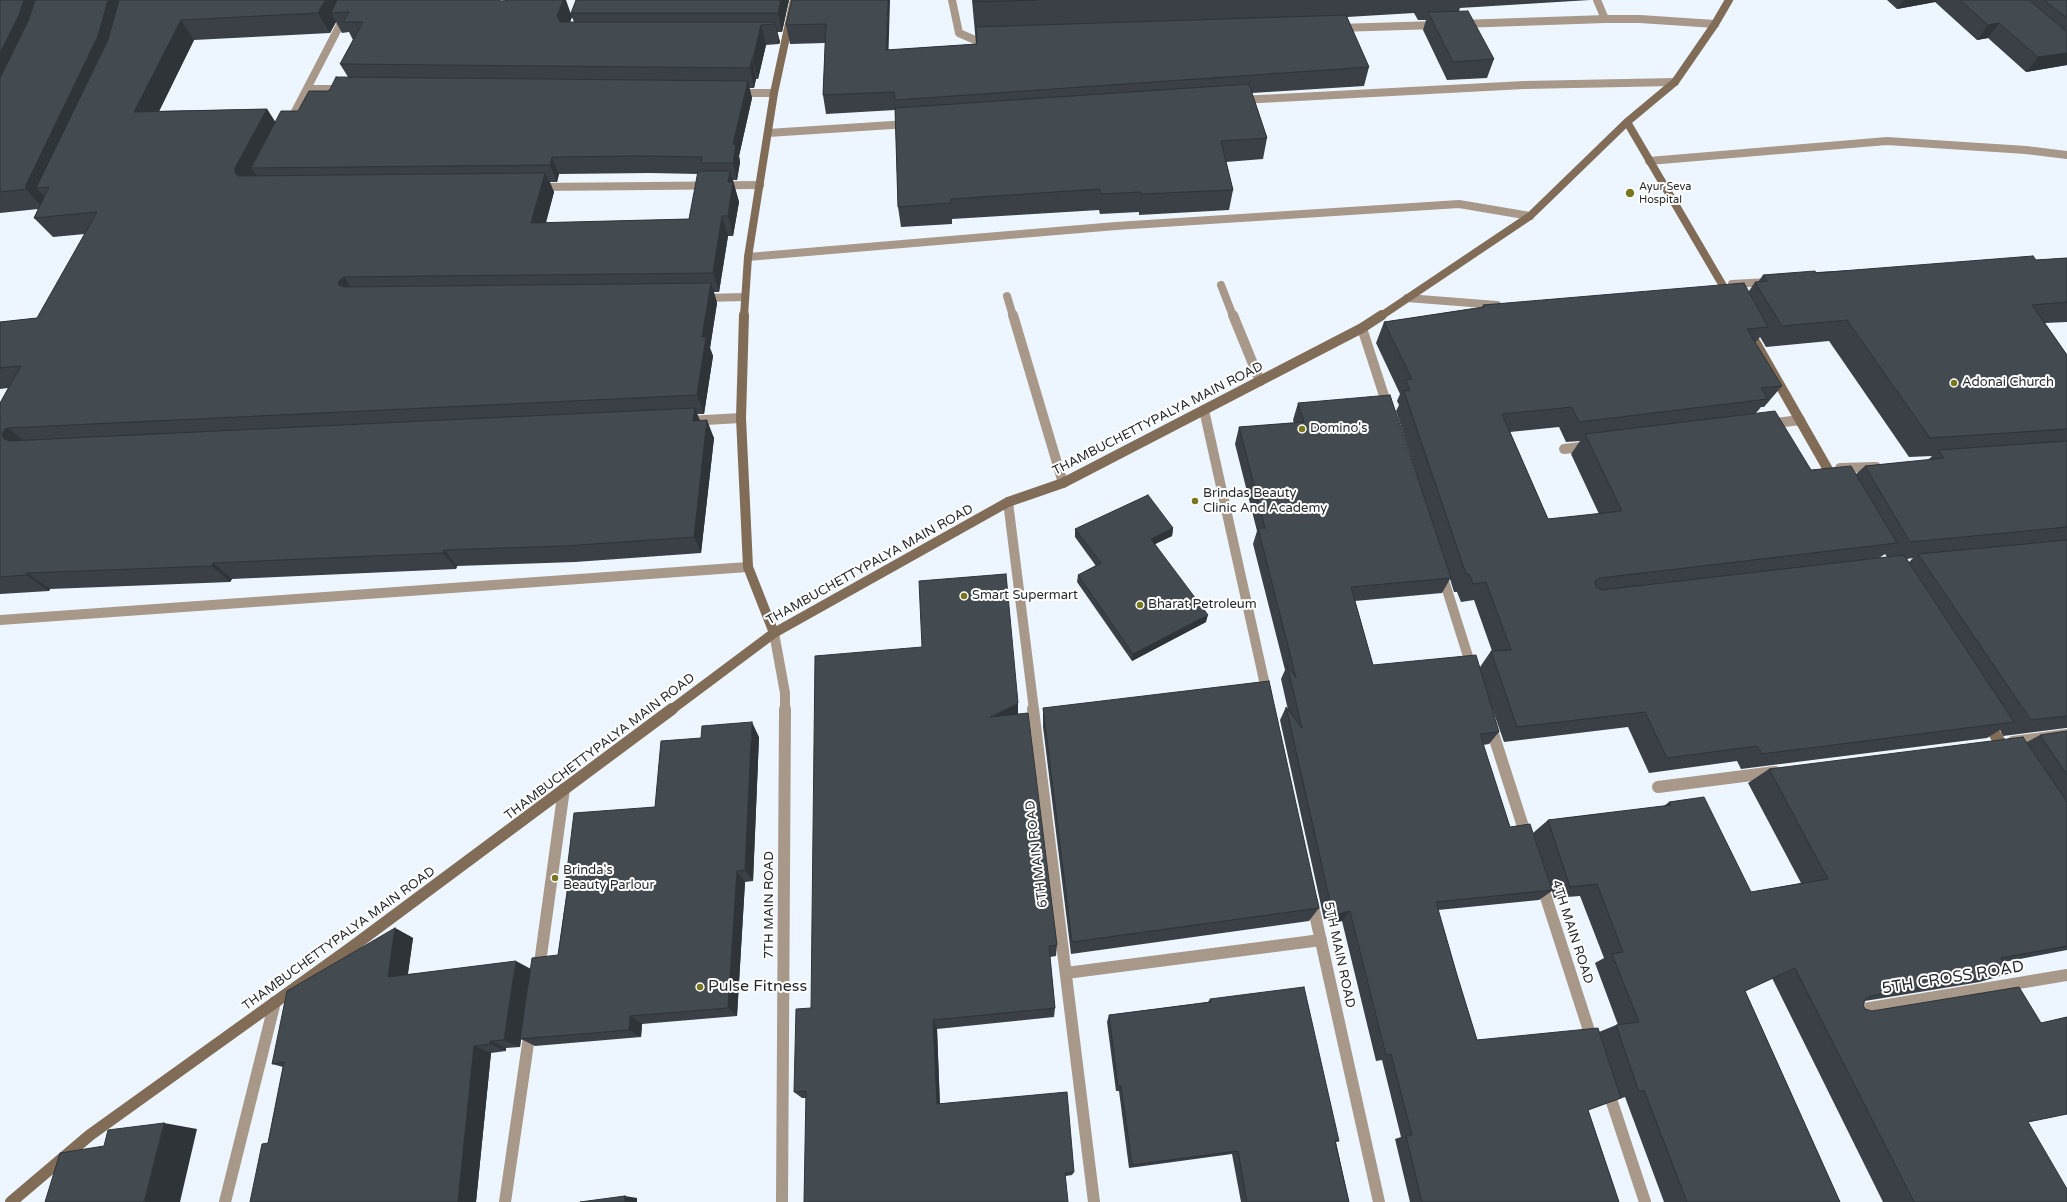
<!DOCTYPE html>
<html>
<head>
<meta charset="utf-8">
<style>
  body { margin:0 }
  canvas { display:block; background:#edf6fe }
</style>
</head>
<body>
<canvas width="2067" height="1202"></canvas>
<script>
const g = document.querySelector('canvas').getContext('2d');
g.lineJoin = 'round';
const toPath = rows => new Path2D(rows.map(r => 'M' + r).join(''));
function trace(path, color, width, dash) { g.strokeStyle = color; g.lineWidth = width; g.lineCap = dash ? 'butt' : 'round'; g.setLineDash(dash || []); g.stroke(path); }
function paint(path, color) { g.fillStyle = color; g.fill(path, 'evenodd'); }
function label(font, color, halo, rows, align = 'center') {
  g.font = font + ' "Varela Round",sans-serif'; g.lineWidth = 4; g.setLineDash([]); g.textBaseline = 'middle'; g.strokeStyle = halo; g.fillStyle = color; for (const [text, x, y, turn = 0] of rows) {
    g.save(); g.translate(x, y); g.rotate((+turn || 0) * Math.PI / 180); g.textAlign = isNaN(turn) ? turn : align; if (halo) g.strokeText(text, 0, 0); g.fillText(text, 0, 0); g.restore();
  }
}
trace(toPath([
  [1840,468,1876,467]
]), '#a7988a', 10);
trace(toPath([
  [952,0,959,33,975,40,990,40],
  [1605,19,1640,19,1715,24],
  [1461,24,1605,19,1597,0],
  [1338,28,1437,25],
  [307,89,342,89],
  [738,93,774,93],
  [1241,100,1524,85,1675,82],
  [289,123,353,0],
  [768,133,908,124],
  [1649,161,1887,141,2026,150,2067,155],
  [538,187,760,185],
  [748,257,1116,226,1459,204,1530,216],
  [1732,284,1768,282],
  [1221,285,1233,316],
  [1007,296,1013,316],
  [703,298,745,297],
  [1407,298,1497,305]
]), '#a7988a', 8);
trace(toPath([
  [1013,315,1063,483],
  [1233,315,1260,381],
  [1362,328,1388,408],
  [1204,410,1267,694],
  [687,421,741,418],
  [1768,424,1800,420],
  [1564,449,1589,446],
  [1008,502,1034,710],
  [1442,574,1472,669],
  [0,620,748,567],
  [774,633,785,693,785,710]
]), '#a7988a', 10);
trace(toPath([
  [1033,709,1094,1202],
  [1490,724,1527,839],
  [2013,742,2067,735],
  [1658,787,1775,772],
  [1541,882,1592,1040],
  [1312,901,1379,1202],
  [539,970,564,789],
  [1066,973,1321,940],
  [1852,1011,2067,975],
  [1608,1090,1645,1202],
  [225,1202,275,1002],
  [505,1202,530,1030],
  [782,1202,785,709]
]), '#a7988a', 12);
trace(toPath([
  [1627,122,1729,296],
  [744,316,748,257,774,93,794,0],
  [1381,316,1530,216,1627,122,1675,82,1715,24,1729,0]
]), '#816c58', 8);
trace(toPath([
  [744,315,741,418,748,567,774,633],
  [1749,331,1834,480],
  [671,710,774,633,1008,502,1063,483,1362,328,1382,315]
]), '#816c58', 10);
trace(toPath([
  [1987,722,2005,750],
  [11,1202,90,1135,352,947,672,709]
]), '#816c58', 12);
paint(toPath([
  [0,0,571,13,789,0,782,32,777,32,780,42,779,44,766,45,758,79,756,79,754,88,749,88,752,98,739,156,740,162,737,180,733,180,739,202,733,236,728,236,719,292,714,292,717,303,710,348,713,356,704,414,697,414,700,420,714,438,701,553,575,562,457,566,456,569,232,579,230,582,50,589,49,591,0,594,0,403,8,388,0,389,0,322,37,318,85,234,53,237,34,218,38,209,0,213],
  [572,17,574,22,570,22],
  [336,22,342,33,349,32,353,40,340,64,348,77,298,111,275,122,267,109,159,111,194,40,330,33],
  [650,173,698,174,689,219,546,223,554,192,550,182,557,182,559,174],
  [792,0,889,50,976,44,972,0,1590,0,1460,8,1459,11,1494,59,1487,78,1447,80,1423,30,1426,20,1418,20,1414,13,1347,17,1369,67,1364,86,1252,93,1267,138,1263,159,1226,162,1233,190,1229,210,1139,215,1139,212,1100,214,1099,210,952,219,952,224,901,227,898,207,895,110,826,114,823,95,825,43,790,44,786,25],
  [1887,0,2067,0,2067,65,2026,72,1988,38,1977,40,1935,2,1897,9],
  [2067,258,2067,322,2045,323,2067,355,2067,728,2066,728,2003,736,2000,730,1987,738,1741,769,1737,761,1649,773,1628,727,1504,742,1492,708,1499,732,1489,744,1483,745,1510,827,1533,833,1548,820,1664,806,1669,802,1751,892,1801,883,1748,783,1769,769,2027,742,2040,735,2067,731,2067,950,2004,962,2010,973,1980,982,1865,1001,1863,1005,1865,1009,2028,1122,2067,1202,1883,1202,1772,978,1745,991,1840,1202,1664,1202,1625,1097,1588,1110,1619,1202,1410,1202,1395,1139,1401,1137,1382,1060,1376,1061,1342,921,1330,923,1329,918,1324,919,1280,720,1286,707,1288,710,1281,679,1285,670,1253,544,1257,531,1235,444,1239,427,1294,423,1293,420,1298,403,1417,476,1396,411,1399,405,1397,401,1400,394,1376,343,1384,322,1482,307,1483,305,1749,291,1755,282,1758,282,1763,275,2036,260],
  [1760,337,1766,347,1829,341,1909,457,1932,456,1928,460,1865,466,1856,474,1811,470,1756,413,1761,407,1764,407,1782,386,1755,343],
  [1559,427,1566,442,1580,441,1571,454,1599,514,1548,519,1510,432],
  [1885,554,1887,557,1879,558],
  [1913,558,1909,562,1907,559],
  [1450,579,1454,592,1457,592,1461,602,1474,600,1492,651,1491,651,1480,667,1373,665,1355,601,1442,593],
  [1552,891,1554,898,1580,896,1604,958,1595,963,1618,1025,1616,1025,1599,1032,1477,1040,1457,975,1438,910,1539,900],
  [1173,528,1172,536,1155,544,1206,622,1132,661,1077,582,1078,575,1096,566,1075,537,1075,529],
  [1043,708,1319,908,1309,921,1071,954,1043,727],
  [1018,714,1057,945,1056,956,1050,957,1055,1008,1054,1017,937,1029,940,1104,1074,1172,1072,1175,1066,1176,806,1098,802,1098,794,1092,811,1008],
  [759,737,753,881,745,882,737,1016,642,1024,641,1037,535,1046,521,1039,520,1047,506,1048,506,1051,491,1053,476,1202,250,1202,268,1143,283,1067,272,1064,395,928,413,938,408,974,530,969,558,955,567,889,565,887,655,807],
  [1210,999,1339,1141,1336,1142,1349,1202,1241,1202,1232,1154,1129,1168,1119,1091,1116,1091,1107,1022,1109,1015,1208,1002]
]), '#3a4045');
paint(toPath([
  [24,0,47,0,0,110,0,53],
  [108,0,129,0,49,187,36,188,47,199,44,209,26,189,26,185],
  [325,0,347,0,331,13,336,22,330,33,318,13],
  [563,0,566,0,572,17,565,35,557,15],
  [781,0,789,0,782,32,778,13],
  [888,0,890,0,888,68,886,50],
  [1904,0,1937,0,1935,2,1897,9],
  [181,20,194,40,149,132,134,112],
  [775,22,780,42,779,44,775,24],
  [1999,23,1988,38,1977,40,1988,25],
  [761,25,766,45,758,79,753,59],
  [2067,53,2067,65,2026,72,2038,57],
  [752,59,756,79,754,88,750,68],
  [748,81,752,98,739,156,740,162,737,180,733,163,733,144],
  [267,109,280,129,251,168,256,175,249,188,235,173,235,168],
  [552,157,559,174,557,182,550,165],
  [730,171,739,202,733,236,728,216,728,182],
  [545,173,554,192,540,242,531,223],
  [722,216,728,236,719,292,713,273],
  [344,277,357,296,339,285,338,282],
  [711,283,717,303,710,348,713,356,704,414,697,395,702,337],
  [695,408,702,426,693,421],
  [707,420,714,438,701,553,694,537],
  [8,428,30,446,24,452,3,438,2,434,5,429],
  [1173,528,1172,536,1149,547,1151,539],
  [444,550,457,566,456,569,443,553],
  [213,563,232,579,230,582,212,566],
  [27,573,50,589,49,591,26,575],
  [1208,615,1206,622,1132,661,1133,654],
  [1018,703,1018,719,990,717],
  [752,722,759,737,753,881,745,870],
  [737,871,745,882,737,1016,728,1008],
  [1350,911,1342,921,1330,923,1338,914],
  [395,928,413,938,406,985,388,977],
  [516,961,531,969,520,1039,521,1039,520,1047,504,1040],
  [630,1016,642,1024,641,1037,629,1030],
  [933,1020,937,1029,940,1110,937,1104],
  [490,1041,506,1048,506,1051,490,1044],
  [474,1046,491,1053,476,1202,458,1202],
  [164,1123,197,1129,180,1202,144,1202],
  [625,1196,637,1198,637,1202,625,1202]
]), '#2f3438');
const building = toPath([
  [0,0,24,0,19,15,0,53,0,0],
  [35,0,108,0,98,36,26,185,26,189,0,192,0,78,29,19,35,0],
  [119,0,325,0,318,13,181,20,134,112,267,109,235,168,235,173,239,176,545,173,531,223,689,219,698,171,730,171,728,182,733,182,728,216,722,216,713,273,344,277,338,282,339,285,344,287,711,283,702,337,706,337,697,395,8,428,5,429,2,434,3,438,9,441,695,408,693,421,707,420,694,537,564,546,444,550,443,553,213,563,212,566,27,573,26,575,0,577,0,419,1,418,0,418,0,403,21,366,0,368,0,322,37,318,97,212,34,218,49,187,36,188,108,40,119,0],
  [337,0,500,0,500,1,514,0,563,0,557,15,560,22,775,22,775,24,761,25,753,59,752,59,750,68,340,64,363,22,343,22,349,12,331,13,337,0],
  [576,0,781,0,778,13,571,13,576,0],
  [792,0,888,0,886,50,977,44,976,27,1346,15,1369,67,895,100,894,92,823,95,826,24,786,25,792,0],
  [974,0,1037,0,974,2,974,0],
  [1960,0,2029,0,2067,32,2067,53,2038,57,1999,23,1988,25,1960,0],
  [2044,0,2067,0,2067,18,2044,0],
  [1468,11,1494,59,1453,62,1428,12,1468,11],
  [336,77,748,81,733,144,736,145,733,163,701,163,702,157,644,156,552,157,550,165,251,168,281,111,298,111,309,91,329,91,336,77],
  [1249,84,1267,138,1221,141,1233,190,1141,194,1141,192,1101,194,1100,189,951,199,951,203,898,207,895,108,1249,84],
  [2033,256,2036,260,2067,258,2067,302,2032,305,2067,355,2067,429,1930,438,1847,320,1782,326,1755,282,1767,281,1763,275,1815,271,1816,273,2033,256],
  [1744,283,1768,327,1747,329,1782,386,1761,388,1768,399,1579,422,1572,407,1502,414,1548,519,1622,511,1585,434,1775,411,1811,470,1851,466,1897,543,1600,578,1595,581,1596,587,1602,590,1904,555,2014,722,1762,754,1757,746,1667,758,1645,712,1517,727,1491,651,1511,650,1486,582,1473,584,1469,574,1466,574,1404,391,1410,390,1406,380,1412,379,1384,322,1484,307,1483,305,1744,283],
  [1390,395,1451,578,1351,587,1373,665,1476,655,1499,732,1480,734,1510,827,1530,824,1552,890,1436,902,1457,975,1477,1040,1598,1028,1621,1098,1588,1110,1619,1202,1422,1202,1406,1136,1412,1135,1391,1054,1386,1055,1350,911,1338,914,1337,909,1332,910,1286,707,1302,728,1287,665,1296,678,1258,528,1265,528,1239,427,1304,422,1298,403,1390,395],
  [2067,441,2067,527,1910,542,1865,466,1944,458,1938,450,2067,441],
  [1148,495,1173,528,1151,539,1208,615,1133,654,1078,575,1101,563,1075,529,1148,495],
  [2067,540,2067,716,2031,720,1918,554,2067,540],
  [1006,574,1018,703,990,717,1028,713,1057,945,1049,946,1055,1008,933,1020,937,1104,1067,1092,1074,1172,1065,1173,1068,1202,804,1202,806,1091,794,1092,796,1009,811,1008,815,656,922,647,919,581,1006,574],
  [1269,681,1319,908,1072,942,1043,708,1269,681],
  [752,722,745,870,737,871,728,1008,630,1016,629,1030,520,1039,532,958,558,955,568,887,565,887,574,813,655,807,661,741,701,738,702,726,752,722],
  [2067,731,2067,775,2040,735,2067,731],
  [2023,737,2067,802,2067,946,2001,958,2010,973,1870,996,1866,998,1863,1005,1865,1009,1872,1011,2019,987,2041,1023,2067,1017,2067,1114,2028,1122,2067,1189,2067,1202,1914,1202,1795,968,1745,991,1840,1202,1687,1202,1644,1090,1639,1092,1616,1025,1639,1022,1612,954,1623,952,1597,884,1570,887,1548,820,1671,805,1669,802,1704,797,1751,892,1828,879,1769,769,2023,737],
  [395,928,388,977,516,961,504,1040,490,1041,490,1044,474,1046,458,1202,250,1202,262,1144,268,1143,284,1062,272,1064,287,991,395,928],
  [1304,987,1339,1141,1335,1141,1349,1202,1247,1202,1238,1151,1132,1165,1121,1086,1118,1086,1109,1015,1211,1002,1210,999,1304,987],
  [164,1123,144,1202,45,1202,60,1153,104,1146,108,1130,164,1123],
  [625,1196,625,1202,580,1202,625,1196]
]);
paint(building, '#434a50');
trace(building, '#2f3438', 1);
for (const [x, y, r, color] of [
  [1630,193,5,"#79771e"],
  [1954,383,4,"#79771e"],
  [1302,429,4,"#79771e"],
  [1195,501,4,"#79771e"],
  [964,596,4,"#79771e"],
  [1140,605,4,"#79771e"],
  [555,878,4,"#79771e"],
  [700,987,4,"#79771e"]
]) { const dot = new Path2D(); dot.arc(x, y, r, 0, 2 * Math.PI); g.fillStyle = color; g.fill(dot); trace(dot, '#fff', 1.5); }
label('11px', '#262a2d', '#fff', [
  ["Ayur Seva",1639,187],
  ["Hospital",1639,200]
], 'left');
label('13px', '#262a2d', '#fff', [
  ["Adonai Church",1962,383],
  ["Domino's",1310,429],
  ["Brindas Beauty",1203,494],
  ["Clinic And Academy",1203,509],
  ["Smart Supermart",972,596],
  ["Bharat Petroleum",1148,605],
  ["Brinda's",563,871],
  ["Beauty Parlour",563,886]
], 'left');
label('13px', '#262a2d', '#fff', [
  ["THAMBUCHETTYPALYA MAIN ROAD",1158,419,-27],
  ["THAMBUCHETTYPALYA MAIN ROAD",870,565,-29],
  ["THAMBUCHETTYPALYA MAIN ROAD",600,747,-37],
  ["6TH MAIN ROAD",1037,854,-97],
  ["7TH MAIN ROAD",770,905,-90],
  ["4TH MAIN ROAD",1572,932,72],
  ["THAMBUCHETTYPALYA MAIN ROAD",339,939,-36],
  ["5TH MAIN ROAD",1339,955,78]
]);
label('16px', '#262a2d', '#fff', [
  ["5TH CROSS ROAD",1953,978,-9]
]);
label('16px', '#262a2d', '#fff', [
  ["Pulse Fitness",708,987]
], 'left');
</script>
</body>
</html>
